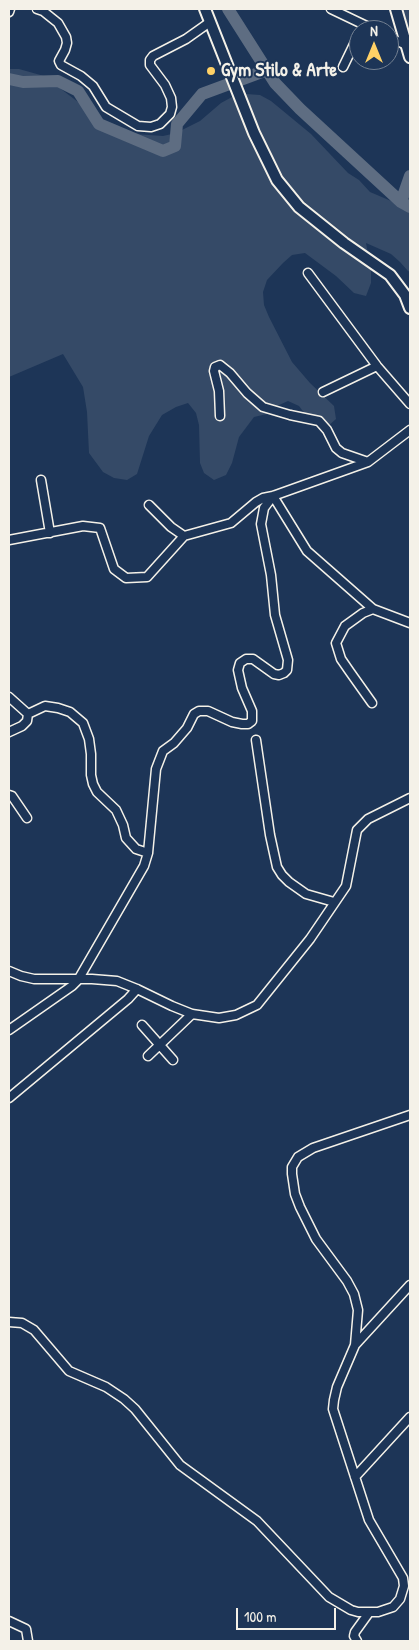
<!DOCTYPE html>
<html>
<head>
<meta charset="utf-8">
<style>
  body { margin:0 }
  #map { position:relative; width:419px; height:1650px; overflow:hidden; background:#1d3557; font-family:"Patrick Hand",sans-serif }
  canvas { display:block }
  .frame { position:absolute; inset:0; border:10px solid #f4f1e8; pointer-events:none }
  .north { position:absolute; left:349px; top:20px; width:50px; height:50px; box-sizing:border-box; background:#1d3557; border:1px solid #738091; border-radius:50%; rotate:0deg; font-size:14px; font-weight:700; line-height:20px; text-align:center; color:#f4f1e8 }
  .north::after { content:''; display:block; margin:auto; width:18px; height:22px; background:#ffd166; clip-path:polygon(50% 0,100% 100%,50% 72%,0 100%) }
  .scale { position:absolute; left:236px; top:1608px; width:100px; height:22px; box-sizing:border-box; border:2px solid #f4f1e8; border-top:0; padding-left:6px; font-size:15px; line-height:18px; white-space:nowrap; color:#f4f1e8; -webkit-text-stroke:4px #1d3557; paint-order:stroke }
</style>
</head>
<body>
<div id="map">
<canvas width="419" height="1650"></canvas>
<div class="frame"></div>
<div class="north">N</div>
<div class="scale">100 m</div>
</div>
<script>
const g = document.querySelector('canvas').getContext('2d');
g.lineJoin = 'round';
function paint(path, color) { g.fillStyle = color; g.fill(path, 'evenodd'); }
const toPath = rows => new Path2D(rows.map(r => 'M' + r).join(''));
function trace(path, color, width, dash) { g.strokeStyle = color; g.lineWidth = width; g.lineCap = dash ? 'butt' : 'round'; g.setLineDash(dash || []); g.stroke(path); }
function label(font, color, halo, rows, align = 'center') {
  g.font = font + ' "Patrick Hand",sans-serif'; g.lineWidth = 4; g.setLineDash([]); g.textBaseline = 'middle'; g.strokeStyle = halo; g.fillStyle = color; for (const [text, x, y, turn = 0] of rows) {
    g.save(); g.translate(x, y); g.rotate((+turn || 0) * Math.PI / 180); g.textAlign = isNaN(turn) ? turn : align; if (halo) g.strokeText(text, 0, 0); g.fillText(text, 0, 0); g.restore();
  }
}
paint(toPath([
  [398,9,410,9,410,44],
  [9,69,19,69,44,76,99,118,121,129,134,134,163,136,176,133,200,121,221,103,232,97,246,94,260,95,271,101,311,134,348,173,359,180,370,192,410,209,410,272,408,271,400,262,391,254,366,243,371,270,371,283,366,296,354,293,336,276,305,253,292,255,283,263,267,280,263,292,264,305,269,317,292,362,310,383,334,406,336,419,327,427,314,426,299,406,288,401,277,406,267,414,254,417,239,437,232,463,226,475,214,480,204,473,200,463,199,425,196,413,188,403,176,407,162,415,149,436,137,474,127,480,114,478,103,472,89,453,87,412,83,387,63,354,9,377]
]), '#354a67');
trace(toPath([
  [228,9,275,83,300,109,401,202,410,207],
  [9,79,23,82,58,81,78,91,99,124,163,151,175,146,177,124,202,94,229,84],
  [240,80,267,70],
  [401,202,410,176]
]), '#5e6d82', 12);
const minor = toPath([
  [37,9,43,11,58,23,66,37,67,43,65,50,59,61,61,65,81,76,93,86,106,107,138,126,151,127,160,124,170,114,172,107,171,98,165,85,150,65,150,60,153,56,186,39,210,22],
  [331,9,375,30],
  [9,12,10,9],
  [389,37,406,45],
  [343,67,359,34],
  [308,273,377,366,410,404],
  [323,392,377,366],
  [220,416,219,391,214,371,215,367,220,365,230,373,247,393,263,407,290,415,319,421,327,430,336,448,342,453,368,462],
  [41,480,50,533],
  [149,505,171,527,184,536,231,523,256,502,263,498,273,496,368,462,410,430],
  [9,540,83,526,100,528,114,569,126,578,147,577,184,536],
  [9,697,28,714,45,706,58,708,70,712,83,723,89,739,91,754,91,775,93,784,97,792,116,810,123,825,126,838,136,849,148,853],
  [372,703,350,672,341,659,336,643,345,626,363,613,373,609],
  [9,732,22,726,27,721,28,714],
  [256,740,270,835,277,867,282,875,289,882,306,894,334,902],
  [9,795,12,796,27,818],
  [9,971,21,976,34,979,92,979,117,981,137,989,172,1006,192,1014,219,1018,236,1015,257,1005,310,939,346,886,357,830,368,819,410,798],
  [142,1025,173,1060],
  [9,1030,72,986,78,980,144,866,148,853,156,769,163,751,174,743,187,728,194,714,199,711,208,711,232,722,242,724,248,724,252,721,252,711,242,688,238,670,240,663,246,659,253,659,274,674,279,675,284,673,287,670,288,660,275,615,271,575,261,524,264,508,273,496,307,551,373,609,410,623],
  [148,1056,192,1014],
  [9,1098,128,999,137,989],
  [9,1322,22,1323,34,1330,69,1371,106,1387,124,1399,135,1409,180,1465,257,1521,329,1597,351,1610,358,1612,378,1612,393,1607,400,1599,404,1586,403,1578,369,1520,333,1409,334,1400,337,1387,355,1345,358,1310,354,1294,347,1281,316,1239,300,1207,295,1194,292,1174,292,1167,298,1157,313,1148,410,1115],
  [355,1345,410,1285],
  [355,1477,410,1417],
  [9,1621,26,1629,28,1641],
  [357,1641,354,1636,355,1632,368,1614]
]);
const major = toPath([
  [205,9,254,133,277,180,299,207,344,243,390,275,405,295,410,308],
  [396,9,410,57]
]);
trace(minor, '#f4f1e8', 11);
trace(major, '#f4f1e8', 14);
trace(minor, '#1d3557', 8);
trace(major, '#1d3557', 10);
for (const [x, y, r, color] of [
  [211,71,5,"#ffd166"]
]) { const dot = new Path2D(); dot.arc(x, y, r, 0, 2 * Math.PI); g.fillStyle = color; g.fill(dot); trace(dot, '#1d3557', 2); }
label('bold 19px', '#f4f1e8', '#1d3557', [
  ["Gym Stilo & Arte",221,71]
], 'left');
</script>
</body>
</html>
